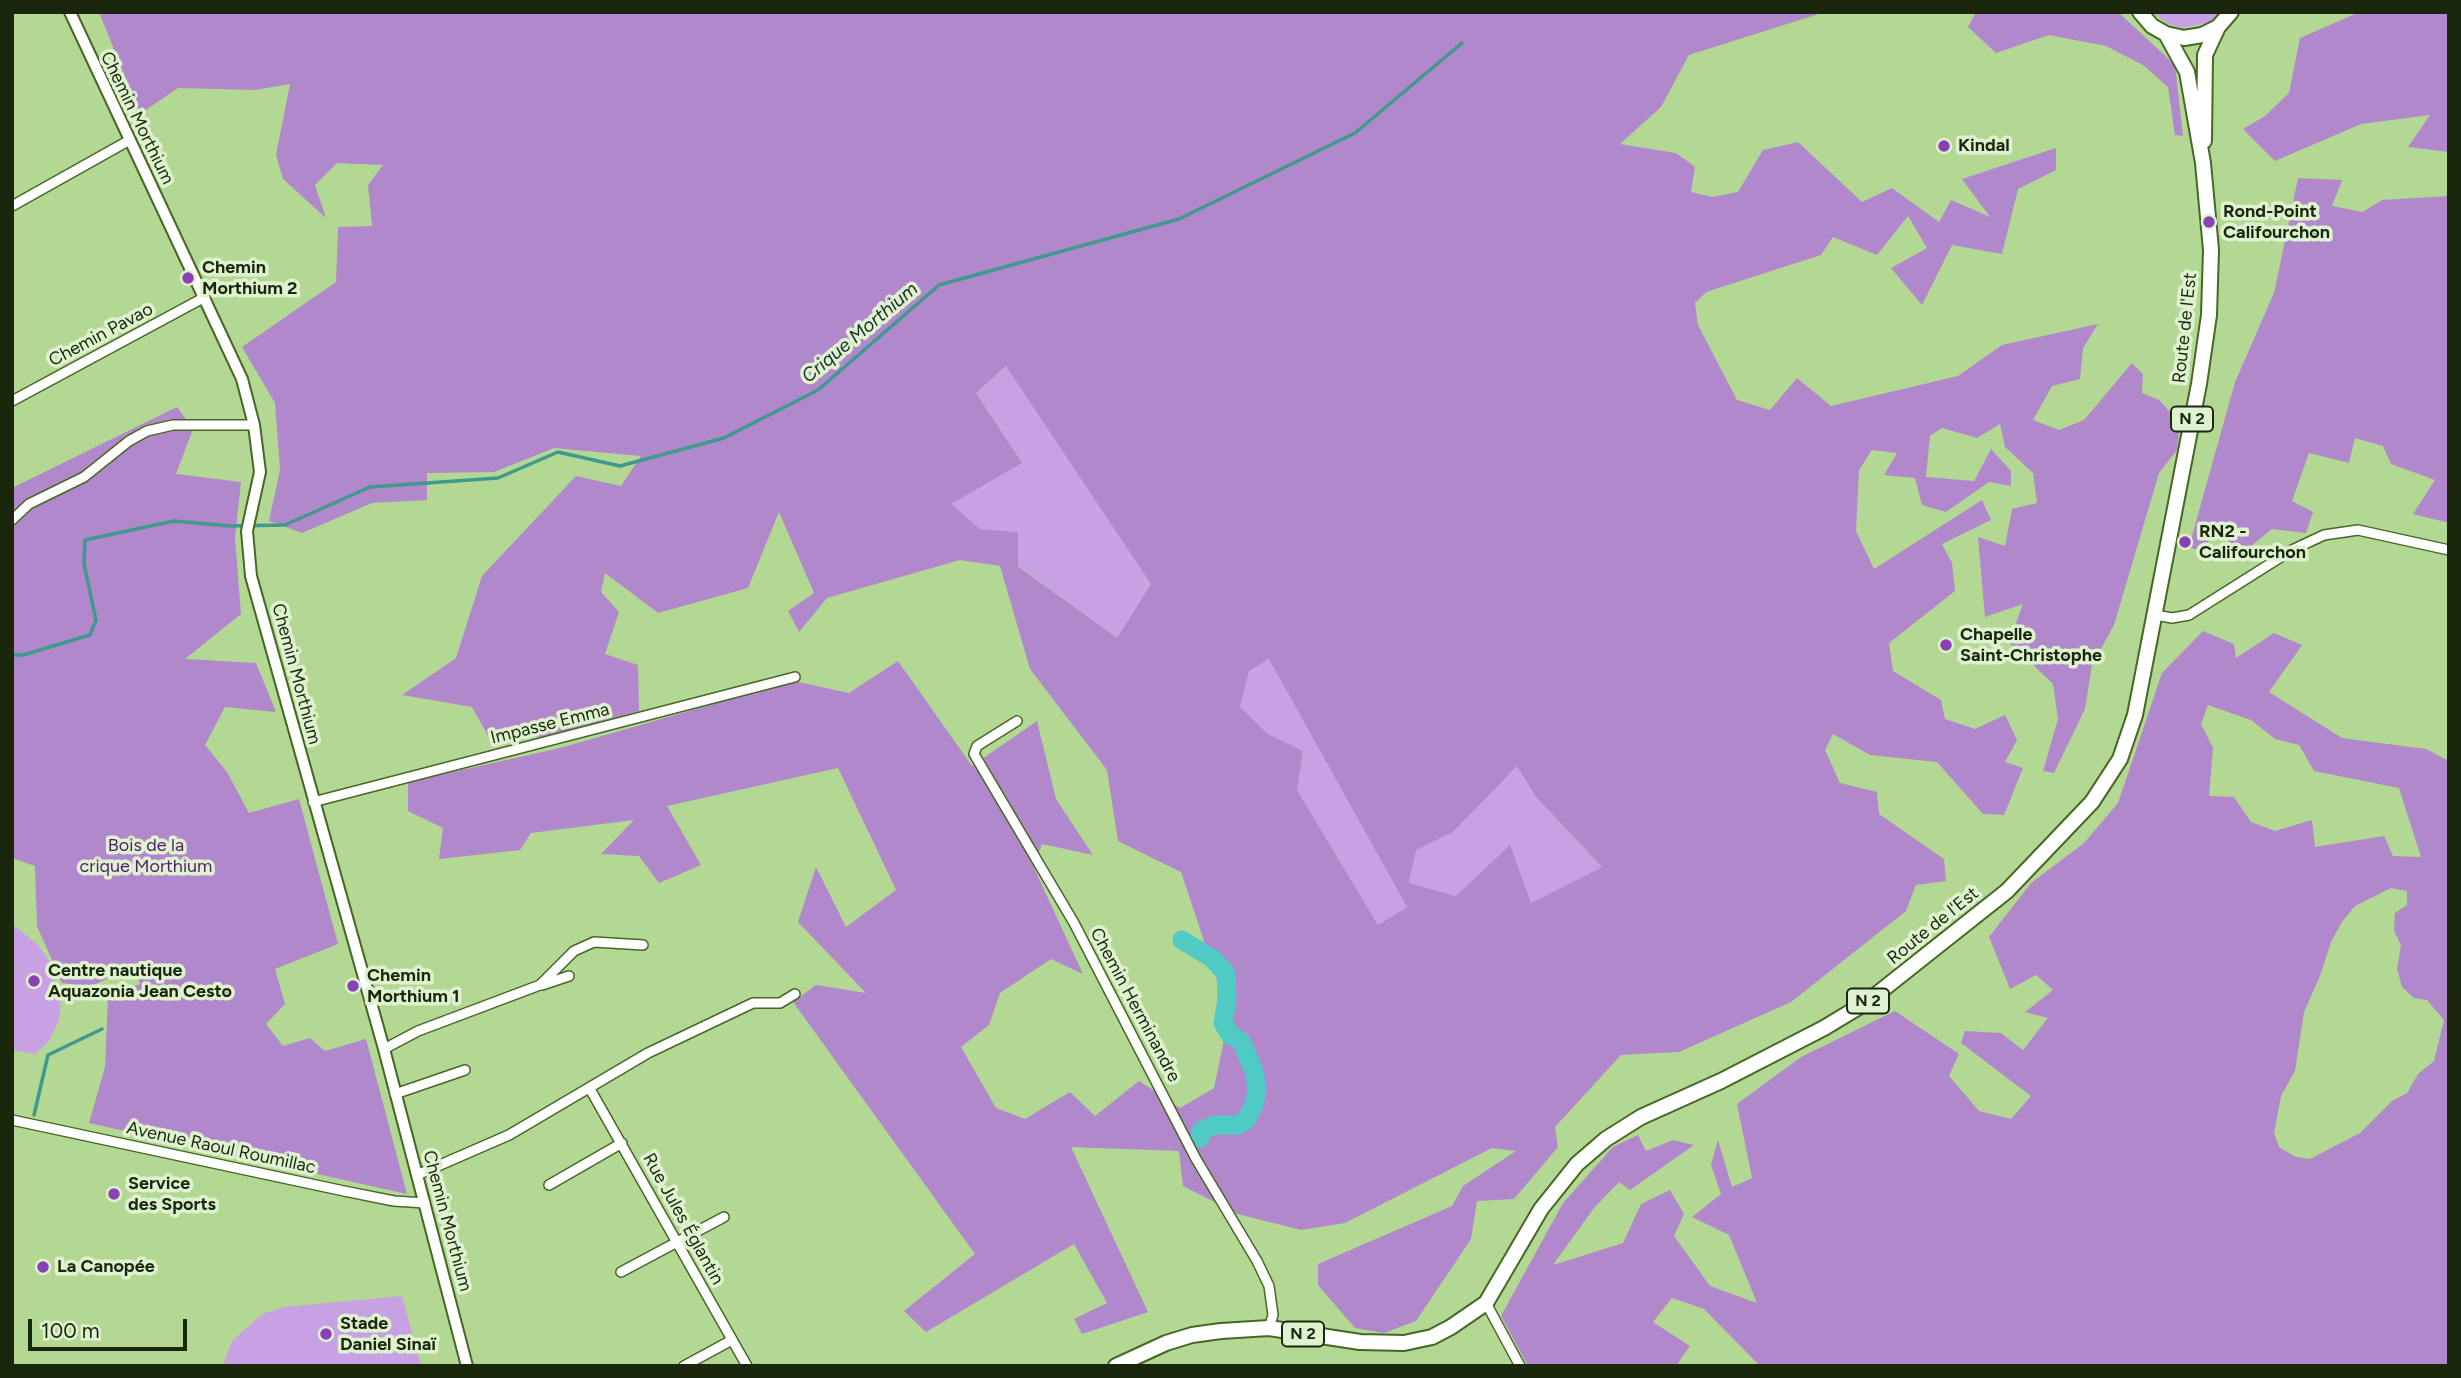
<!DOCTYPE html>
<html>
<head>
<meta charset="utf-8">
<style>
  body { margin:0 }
  #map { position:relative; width:2461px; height:1378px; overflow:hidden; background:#b3d893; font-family:Figtree,sans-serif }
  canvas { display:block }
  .frame { position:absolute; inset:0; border:14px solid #1a270c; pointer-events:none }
  .scale { position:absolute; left:28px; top:1319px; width:159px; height:32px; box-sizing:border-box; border:4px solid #1a270c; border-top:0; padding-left:9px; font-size:21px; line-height:24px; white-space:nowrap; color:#1a270c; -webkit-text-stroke:5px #dff2d0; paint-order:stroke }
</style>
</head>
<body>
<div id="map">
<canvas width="2461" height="1378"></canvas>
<div class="frame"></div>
<div class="scale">100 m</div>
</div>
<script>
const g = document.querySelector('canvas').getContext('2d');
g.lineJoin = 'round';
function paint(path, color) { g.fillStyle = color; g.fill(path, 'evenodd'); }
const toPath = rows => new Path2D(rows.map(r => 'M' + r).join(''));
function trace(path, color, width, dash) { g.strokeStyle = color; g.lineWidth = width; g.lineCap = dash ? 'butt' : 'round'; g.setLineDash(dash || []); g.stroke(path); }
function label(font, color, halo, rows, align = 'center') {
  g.font = font + ' Figtree,sans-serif'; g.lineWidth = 7; g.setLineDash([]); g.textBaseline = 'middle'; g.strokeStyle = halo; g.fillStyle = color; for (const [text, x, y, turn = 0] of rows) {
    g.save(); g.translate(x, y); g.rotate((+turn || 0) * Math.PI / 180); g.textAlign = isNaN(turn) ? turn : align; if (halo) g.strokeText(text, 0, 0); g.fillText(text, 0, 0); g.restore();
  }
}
paint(toPath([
  [2153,12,2221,12,2208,23,2180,28,2166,23],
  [1007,366,1151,584,1117,638,1018,565,1018,532,980,529,950,504,1022,463,976,393],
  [1270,659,1407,907,1378,925,1297,790,1303,751,1268,734,1240,707,1249,671],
  [1517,765,1536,797,1602,867,1531,903,1456,896,1409,883,1415,850,1453,832],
  [12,924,38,945,51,964,61,997,59,1020,49,1041,35,1054,12,1050],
  [402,1296,421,1366,223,1366,232,1341,262,1314,284,1307]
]), '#c8a0e4');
paint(toPath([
  [99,12,1825,12,1689,55,1661,107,1620,144,1676,153,1695,167,1691,192,1712,197,1738,192,1763,150,1798,142,1862,202,1892,188,1939,222,1951,200,1990,217,1962,179,2056,148,2056,170,2018,189,2002,254,1952,245,1922,305,1891,268,1927,248,1908,216,1877,255,1833,237,1821,255,1706,292,1695,303,1698,325,1737,400,1770,410,1797,378,1831,406,1958,376,2002,345,2098,324,2083,348,2080,379,2052,386,2033,420,2059,430,2084,420,2132,363,2143,374,2142,393,2159,400,2180,423,2177,450,2159,473,2114,625,2092,665,2085,709,2054,773,2043,771,2058,719,2053,684,2009,642,2023,604,1985,617,1978,537,2005,546,2012,509,2037,503,2033,473,2005,447,2000,424,1977,438,1942,428,1930,436,1926,477,1974,481,1991,449,2011,471,2011,486,1989,482,1946,512,1922,505,1915,478,1884,475,1897,453,1872,450,1859,470,1856,531,1874,569,1982,500,1991,520,1942,544,1952,563,1955,591,1889,643,1893,671,1941,700,1945,719,1975,729,2005,715,2017,740,2005,762,2023,768,2004,815,1983,814,1937,762,1870,755,1833,734,1825,750,1840,783,1877,792,1879,814,1944,859,1946,881,1916,885,1906,911,1791,1002,1679,1052,1621,1055,1555,1127,1558,1147,1514,1199,1477,1201,1471,1239,1416,1321,1384,1333,1355,1328,1318,1285,1318,1264,1452,1206,1463,1186,1516,1151,1492,1148,1345,1223,1301,1230,1238,1214,1183,1186,1179,1151,1071,1147,1148,1312,1082,1334,1074,1319,1107,1303,1074,1244,926,1332,904,1311,975,1254,793,1002,816,985,866,993,798,922,816,867,846,927,896,890,838,768,667,806,701,865,659,883,639,856,601,854,634,820,531,833,520,850,439,859,443,828,408,811,408,782,560,748,794,681,849,693,898,661,972,766,1037,721,1056,799,1093,855,1042,844,1034,868,1083,974,1051,959,1000,993,989,1025,961,1047,996,1108,1025,1119,1070,1092,1095,1116,1139,1081,1180,1108,1214,1088,1229,1016,1181,872,1118,841,1107,770,1030,669,1000,566,960,560,827,598,799,632,788,611,814,593,779,512,748,588,658,613,605,573,601,592,619,612,605,654,638,665,639,711,546,737,488,736,472,707,402,695,456,658,482,576,576,476,621,486,641,456,554,448,494,472,427,473,427,500,372,503,302,533,269,521,280,470,275,403,242,347,336,282,338,227,372,226,368,185,383,165,337,163,315,185,326,218,283,179,276,155,290,84,255,90,178,88,140,114],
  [1006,366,1151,584,1117,638,1018,566,1018,532,980,529,951,504,1022,463,976,393],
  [1269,659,1407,907,1378,925,1297,790,1303,751,1268,734,1240,707,1249,671],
  [1517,766,1536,797,1602,867,1531,903,1510,845,1456,896,1409,883,1416,850,1453,832],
  [1976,12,2118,12,2175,65,2183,136,2175,135,2168,87,2143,65,2106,46,2049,35,1996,53,1968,27],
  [2368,12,2449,12,2449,152,2408,147,2430,115,2361,124,2275,161,2243,129,2265,116,2289,93,2300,38,2355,14],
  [2298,178,2342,180,2332,206,2363,212,2382,200,2449,196,2449,523,2413,514,2435,480,2391,464,2383,446,2355,438,2349,463,2309,453,2292,501,2313,512,2306,533,2272,529,2241,554,2214,527,2204,552,2189,547,2235,382,2274,293],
  [177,407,193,429,176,474,241,482,235,538,241,614,185,659,256,663,276,712,225,707,205,745,227,772,249,813,299,799,338,944,275,969,285,1004,266,1024,283,1046,310,1038,325,1051,366,1039,407,1194,89,1123,105,1067,108,996,140,984,134,968,88,987,62,983,37,926,35,866,12,858,12,488],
  [2203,631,2234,644,2236,658,2274,633,2302,645,2269,692,2342,738,2426,749,2449,761,2449,1366,1760,1366,1704,1309,1672,1298,1653,1322,1690,1346,1676,1366,1528,1366,1501,1316,1563,1203,1613,1147,1638,1135,1646,1151,1673,1140,1694,1145,1630,1190,1619,1182,1594,1208,1553,1265,1623,1243,1641,1204,1670,1190,1684,1214,1674,1236,1710,1286,1757,1303,1729,1235,1692,1217,1721,1194,1711,1165,1718,1140,1732,1187,1752,1178,1737,1104,1801,1057,1895,1011,1959,1054,1949,1076,1979,1111,2011,1119,2031,1096,1961,1043,1965,1031,2001,1033,2023,1050,2048,1018,2025,1012,2053,990,2036,975,2010,989,1989,937,2031,883,2084,843,2118,803,2162,673],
  [2208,705,2251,720,2275,739,2299,745,2314,771,2399,788,2421,857,2393,856,2384,836,2315,847,2312,820,2275,831,2251,822,2234,797,2209,796,2213,748,2201,724],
  [2391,888,2407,891,2407,905,2395,913,2394,931,2401,945,2397,969,2402,987,2414,998,2427,1000,2444,1020,2434,1061,2418,1074,2407,1093,2392,1101,2360,1133,2310,1159,2296,1157,2279,1147,2274,1133,2281,1096,2295,1071,2304,1012,2320,976,2331,942,2342,922,2355,906]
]), '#b188cc');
trace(toPath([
  [12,655,23,655,90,635,96,620,84,564,85,540,174,521,230,526,285,525,370,487,498,478,558,452,620,466,724,438,818,390,939,285,1179,219,1355,133,1462,43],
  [34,1115,48,1055,102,1029]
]), '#40998d', 3.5);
trace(toPath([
  [1182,940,1213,959,1226,974,1227,999,1223,1023,1230,1035,1241,1041,1254,1071,1257,1089,1254,1105,1246,1120,1238,1125,1215,1125,1202,1130,1200,1138]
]), '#50cac4', 19);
const minor = toPath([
  [12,206,128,141],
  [12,401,205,297],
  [12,520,29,504,84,477,129,441,147,431,173,425,254,425],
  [2155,615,2172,618,2189,615,2292,550,2324,535,2358,530,2449,550],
  [1017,721,977,746,974,754,1074,923,1196,1159,1257,1261,1269,1286,1273,1315,1269,1328],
  [313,802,795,677],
  [542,985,569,976],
  [384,1049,418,1031,540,985,574,951,594,942,643,945],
  [590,1089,747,1366],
  [395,1094,465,1070],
  [12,1120,344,1191,394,1201,425,1203],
  [417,1175,509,1135,648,1053,753,1003,780,1003,795,994],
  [549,1185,622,1143],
  [621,1272,724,1217],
  [1486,1303,1520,1366],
  [684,1366,732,1340]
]);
const tertiary = toPath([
  [70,12,242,379,254,425,260,472,247,531,251,576,384,1049,467,1366]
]);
const primary = toPath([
  [2140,12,2152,26,2166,34,2184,38,2202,35,2218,27,2231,12],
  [2204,141,2205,55,2218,27],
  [1116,1366,1166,1343,1192,1335,1221,1331,1269,1328,1360,1342,1404,1343,1432,1337,1451,1327,1486,1303,1541,1209,1577,1164,1606,1139,1641,1117,1721,1081,1824,1028,1867,1002,2007,891,2092,802,2120,759,2135,715,2199,384,2209,315,2211,250,2203,163,2187,72,2166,34]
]);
trace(minor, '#476725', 12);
trace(tertiary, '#476725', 14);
trace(primary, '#476725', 18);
trace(minor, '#fff', 9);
trace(tertiary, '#fff', 10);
trace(primary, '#fff', 14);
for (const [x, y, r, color] of [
  [1944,146,7,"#8a41b4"],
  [2209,222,7,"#8a41b4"],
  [188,278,7,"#8a41b4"],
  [2185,542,7,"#8a41b4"],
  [1946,645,7,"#8a41b4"],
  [34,981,7,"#8a41b4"],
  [353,986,7,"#8a41b4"],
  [114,1194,7,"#8a41b4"],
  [43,1267,7,"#8a41b4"],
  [326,1334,7,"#8a41b4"]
]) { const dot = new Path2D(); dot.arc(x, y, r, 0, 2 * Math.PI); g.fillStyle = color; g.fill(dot); trace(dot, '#dff2d0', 2.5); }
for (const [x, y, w] of [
  [2192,419,42],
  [1868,1001,42],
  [1303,1334,42]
]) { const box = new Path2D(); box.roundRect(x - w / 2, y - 12.5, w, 25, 5); g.fillStyle = '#dff2d0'; g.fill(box); trace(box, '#1a270c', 2); }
label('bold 16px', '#1a270c', null, [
  ["N 2",2192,419],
  ["N 2",1868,1001],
  ["N 2",1303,1334]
]);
label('18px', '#1a270c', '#dff2d0', [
  ["Chemin Morthium",137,118,64],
  ["Route de l'Est",2185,328,-84],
  ["Chemin Pavao",101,335,-28],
  ["Chemin Morthium",296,674,75],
  ["Impasse Emma",550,724,-14],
  ["Route de l'Est",1933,926,-39],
  ["Chemin Herminandre",1135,1005,62],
  ["Avenue Raoul Roumillac",221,1148,12],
  ["Rue Jules Églantin",683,1219,61],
  ["Chemin Morthium",447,1221,75]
]);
label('bold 18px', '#1a270c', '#dff2d0', [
  ["Kindal",1958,146],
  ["Rond-Point",2223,212],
  ["Califourchon",2223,233],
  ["Chemin",202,268],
  ["Morthium 2",202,289],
  ["RN2 -",2199,532],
  ["Califourchon",2199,553],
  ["Chapelle",1960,635],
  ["Saint-Christophe",1960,656],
  ["Centre nautique",48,971],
  ["Aquazonia Jean Cesto",48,992],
  ["Chemin",367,976],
  ["Morthium 1",367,997],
  ["Service",128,1184],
  ["des Sports",128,1205],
  ["La Canopée",57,1267],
  ["Stade",340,1324],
  ["Daniel Sinaï",340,1345]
], 'left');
label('18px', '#501b6d', '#dff2d0', [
  ["Bois de la",146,846],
  ["crique Morthium",146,867]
]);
label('italic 19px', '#182d2c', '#dff2d0', [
  ["Crique Morthium",860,333,-40]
]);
</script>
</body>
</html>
